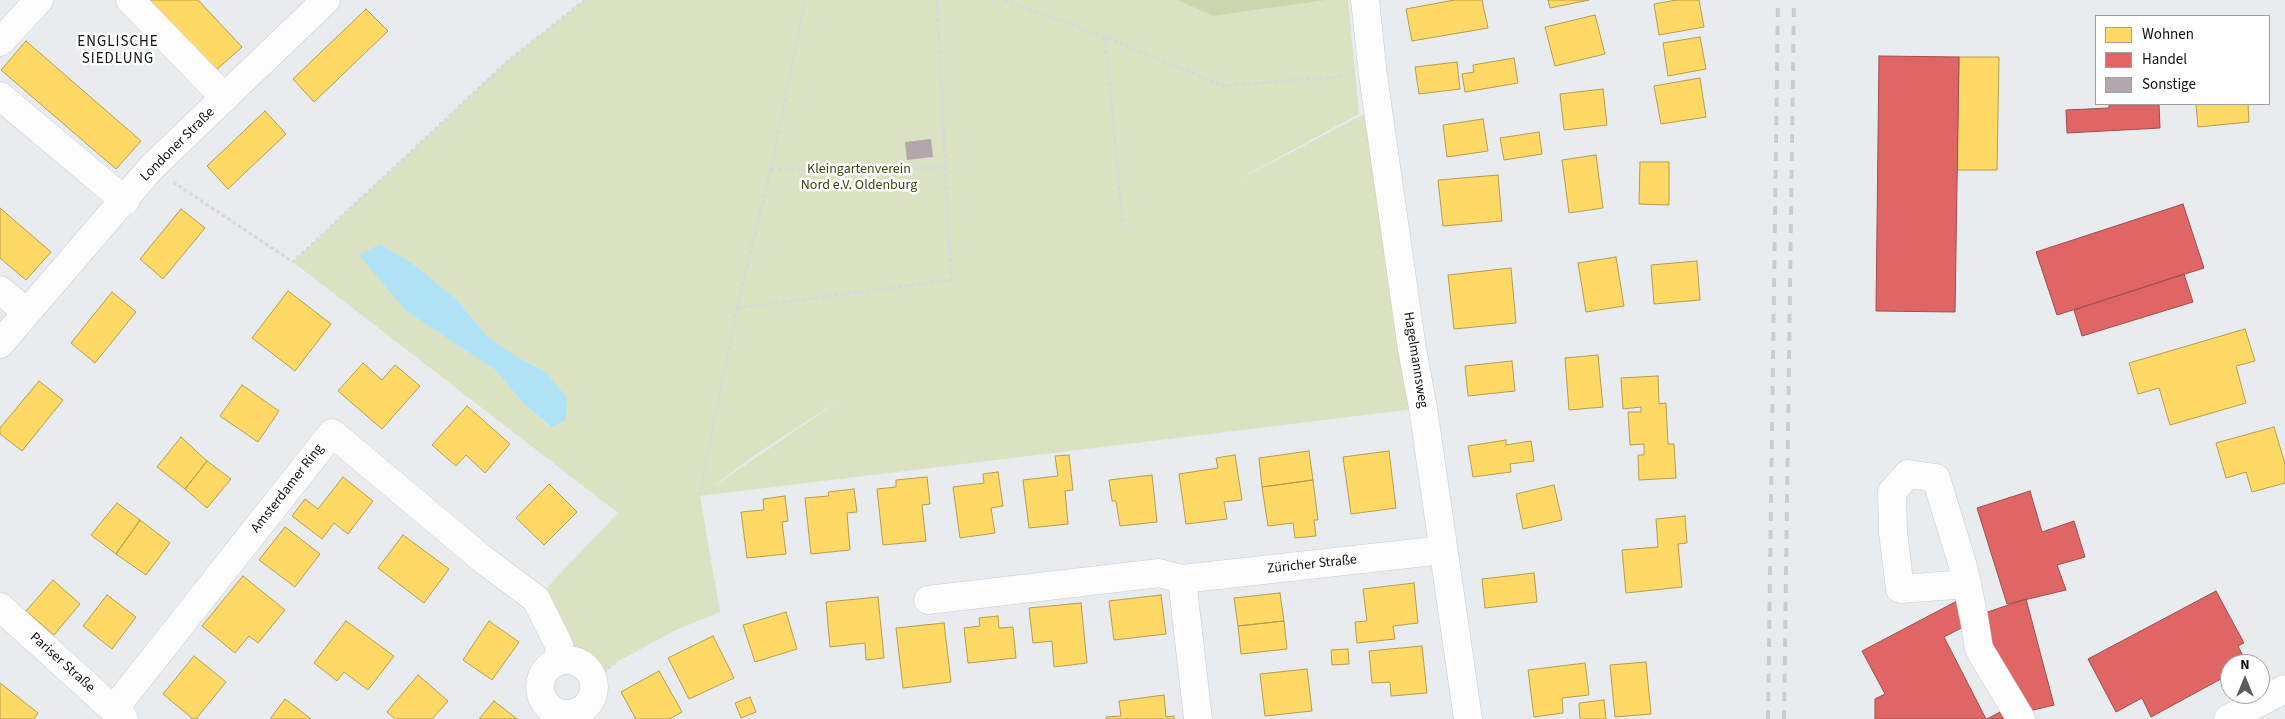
<!DOCTYPE html>
<html>
<head>
<meta charset="utf-8">
<style>
  body { margin:0 }
  #map { position:relative; width:2285px; height:719px; overflow:hidden; background:#e9ecef; font-family:"Source Sans 3",sans-serif }
  canvas { display:block }
  .legend { position:absolute; left:2095px; top:15px; width:175px; height:90px; box-sizing:border-box; background:#fff; border:1px solid #9e9f9f; margin:0; padding:6px 9px; list-style:none; font-size:15px; color:#0d0f10 }
  .legend li { display:flex; align-items:center; gap:10px; height:25px }
  .legend b { width:25px; border:1px solid #9e9f9f }
  .north { position:absolute; left:2220px; top:654px; width:50px; height:50px; box-sizing:border-box; background:#fff; border:1px solid #9e9f9f; border-radius:50%; rotate:0deg; font-size:14px; font-weight:700; line-height:20px; text-align:center; color:#0d0f10 }
  .north::after { content:''; display:block; margin:auto; width:18px; height:22px; background:#5a5c5e; clip-path:polygon(50% 0,100% 100%,50% 72%,0 100%) }
</style>
</head>
<body>
<div id="map">
<canvas width="2285" height="719"></canvas>
<ul class="legend">
<li><b style="height:14px;background:#ffd966"></b>Wohnen</li>
<li><b style="height:14px;background:#e06666"></b>Handel</li>
<li><b style="height:14px;background:#b3a7ad"></b>Sonstige</li>
</ul>
<div class="north">N</div>
</div>
<script>
const g = document.querySelector('canvas').getContext('2d');
g.lineJoin = 'round';
function paint(path, color) { g.fillStyle = color; g.fill(path, 'evenodd'); }
const toPath = rows => new Path2D(rows.map(r => 'M' + r).join(''));
function trace(path, color, width, dash) { g.strokeStyle = color; g.lineWidth = width; g.lineCap = dash ? 'butt' : 'round'; g.setLineDash(dash || []); g.stroke(path); }
function label(font, color, halo, rows, align = 'center') {
  g.font = font + ' "Source Sans 3",sans-serif'; g.lineWidth = 5; g.setLineDash([]); g.textBaseline = 'middle'; g.strokeStyle = halo; g.fillStyle = color; for (const [text, x, y, turn = 0] of rows) {
    g.save(); g.translate(x, y); g.rotate((+turn || 0) * Math.PI / 180); g.textAlign = isNaN(turn) ? turn : align; if (halo) g.strokeText(text, 0, 0); g.fillText(text, 0, 0); g.restore();
  }
}
paint(toPath([
  [585,0,1177,0,1213,16,1327,0,1348,0,1359,114,1228,185,1378,107,1423,408,700,496,720,612,674,631,615,663,593,681,585,667,569,660,536,599,618,513,293,262,509,60],
  [380,244,412,263,456,299,487,336,517,357,546,372,566,420,550,427,525,405,495,370,406,311],
  [843,398,716,485,715,485,755,455]
]), '#dae2c1');
paint(toPath([
  [1177,0,1327,0,1213,16]
]), '#ccd5ae');
paint(toPath([
  [380,244,412,263,456,299,487,336,517,357,546,372,567,398,566,420,551,427,525,405,495,370,406,311,359,255]
]), '#b0e2f5');
const homes = toPath([
  [146,0,198,0,242,47,214,72,146,0],
  [1454,0,1482,0,1488,28,1412,41,1406,9,1454,0],
  [1548,0,1589,0,1550,8,1548,0],
  [1677,0,1699,0,1704,27,1659,35,1654,4,1677,0],
  [366,9,388,31,314,102,293,79,366,9],
  [1595,15,1605,54,1555,66,1545,27,1595,15],
  [1700,37,1706,69,1668,76,1663,43,1700,37],
  [26,41,141,141,116,169,1,70,26,41],
  [1959,57,1999,57,1997,170,1957,170,1959,57],
  [1514,58,1518,83,1465,92,1462,74,1474,72,1473,65,1514,58],
  [1457,62,1460,89,1419,94,1415,67,1457,62],
  [1700,78,1706,117,1661,124,1654,86,1700,78],
  [1603,89,1607,125,1564,130,1560,94,1603,89],
  [2196,104,2248,104,2249,122,2198,127,2196,104],
  [265,111,286,134,228,189,207,166,265,111],
  [1483,119,1488,151,1447,157,1443,125,1483,119],
  [1539,132,1542,154,1504,160,1500,138,1539,132],
  [1596,155,1603,208,1569,213,1562,160,1596,155],
  [1640,162,1669,162,1669,205,1639,204,1640,162],
  [1498,175,1502,221,1443,226,1438,180,1498,175],
  [0,208,51,252,26,280,0,258,0,208],
  [181,209,205,228,163,279,140,259,181,209],
  [1616,257,1624,306,1586,312,1578,263,1616,257],
  [1697,261,1700,300,1654,304,1651,265,1697,261],
  [1511,268,1516,323,1454,329,1448,275,1511,268],
  [288,291,331,324,295,371,252,338,288,291],
  [112,292,136,312,95,363,71,343,112,292],
  [2245,329,2255,361,2236,366,2246,403,2170,425,2159,388,2138,394,2129,363,2245,329],
  [1598,355,1603,407,1569,410,1565,358,1598,355],
  [1512,361,1515,391,1468,396,1465,366,1512,361],
  [363,363,382,380,395,365,420,386,382,429,338,391,363,363],
  [1658,376,1659,404,1666,403,1668,444,1674,444,1676,478,1639,480,1638,455,1644,455,1644,444,1630,445,1628,412,1641,412,1641,407,1623,409,1621,378,1658,376],
  [39,381,63,400,22,451,0,434,0,428,39,381],
  [242,385,279,411,258,442,220,416,242,385],
  [467,406,510,444,485,473,466,455,456,466,432,445,467,406],
  [2274,427,2285,464,2285,483,2252,492,2246,472,2226,478,2216,443,2274,427],
  [181,437,207,461,185,489,157,467,181,437],
  [1506,440,1506,445,1531,441,1534,461,1510,464,1511,472,1473,477,1468,446,1506,440],
  [1309,451,1313,480,1262,487,1259,458,1309,451],
  [1389,451,1396,508,1351,514,1343,457,1389,451],
  [1069,455,1073,490,1065,491,1068,524,1029,528,1023,480,1058,476,1055,456,1069,455],
  [1235,455,1242,500,1224,502,1227,519,1186,524,1179,474,1218,468,1216,458,1235,455],
  [207,461,231,479,207,508,185,489,207,461],
  [998,472,1003,506,991,508,995,533,960,538,953,487,984,483,983,474,998,472],
  [1152,475,1157,522,1120,526,1116,501,1112,501,1109,480,1152,475],
  [343,477,373,501,348,534,334,523,322,539,292,516,305,499,318,509,343,477],
  [927,477,930,504,922,505,926,541,883,545,877,489,896,487,896,480,927,477],
  [1313,480,1318,520,1314,520,1316,536,1295,538,1293,523,1268,526,1262,487,1313,480],
  [549,484,577,512,544,545,516,518,549,484],
  [1554,485,1562,520,1523,529,1516,494,1554,485],
  [854,489,857,512,847,513,850,550,811,554,805,498,829,496,828,492,854,489],
  [785,496,788,521,782,522,786,554,747,558,741,512,764,510,763,499,785,496],
  [117,503,140,520,116,554,91,535,117,503],
  [1685,516,1687,543,1678,544,1682,587,1626,593,1622,550,1658,547,1656,519,1685,516],
  [140,520,170,543,146,575,116,554,140,520],
  [285,527,320,554,295,587,259,560,285,527],
  [403,535,449,569,424,603,378,568,403,535],
  [1534,573,1537,602,1485,608,1482,579,1534,573],
  [243,576,285,610,258,643,249,636,235,653,202,626,243,576],
  [53,580,80,604,54,635,26,611,53,580],
  [1414,583,1418,623,1393,626,1395,639,1357,643,1355,622,1367,621,1363,589,1414,583],
  [1280,593,1284,621,1238,626,1234,598,1280,593],
  [107,595,136,617,112,649,83,626,107,595],
  [1161,595,1166,634,1114,640,1109,601,1161,595],
  [878,597,884,658,866,660,865,643,830,647,826,602,878,597],
  [1081,603,1087,663,1054,667,1052,641,1033,643,1029,608,1081,603],
  [786,612,797,649,755,662,743,625,786,612],
  [998,616,999,628,1013,627,1016,658,968,663,964,628,980,626,979,618,998,616],
  [346,621,394,656,368,690,344,672,337,681,314,663,346,621],
  [489,621,519,642,492,680,463,660,489,621],
  [1284,621,1287,649,1241,654,1238,626,1284,621],
  [944,623,951,682,903,688,896,628,944,623],
  [713,636,734,678,689,699,668,658,713,636],
  [1422,646,1427,693,1391,696,1390,682,1372,683,1369,651,1422,646],
  [1348,649,1349,664,1332,665,1331,650,1348,649],
  [194,656,226,682,196,719,193,719,163,694,194,656],
  [1646,662,1651,714,1615,717,1610,665,1646,662],
  [1585,663,1589,695,1562,698,1563,713,1534,717,1528,670,1585,663],
  [1307,669,1312,711,1265,716,1260,674,1307,669],
  [659,671,682,712,669,719,636,719,621,692,659,671],
  [418,675,448,701,432,719,395,719,387,712,418,675],
  [0,683,38,713,34,719,0,719,0,683],
  [1164,695,1166,717,1174,716,1174,719,1106,719,1106,717,1121,716,1119,701,1164,695],
  [750,697,756,712,741,718,735,703,750,697],
  [285,699,311,719,270,719,285,699],
  [1604,700,1606,719,1580,719,1579,703,1604,700],
  [494,701,517,719,479,719,494,701]
]);
paint(homes, '#ffd966');
trace(homes, '#b69c4c', 1);
const shops = toPath([
  [1879,56,1959,57,1955,312,1876,311,1879,56],
  [2109,104,2159,104,2160,128,2067,133,2066,110,2109,108,2109,104],
  [2183,204,2204,268,2057,315,2036,252,2183,204],
  [2184,274,2193,302,2082,336,2074,310,2184,274],
  [2030,491,2042,532,2074,521,2085,557,2057,565,2066,590,2007,604,1977,508,2030,491],
  [2216,591,2244,643,2238,646,2247,664,2230,664,2230,674,2151,717,2142,698,2116,712,2088,659,2216,591],
  [2026,599,2054,705,2025,712,1976,616,2026,599],
  [1957,601,1969,624,1944,637,1986,719,1875,719,1875,699,1885,694,1862,651,1957,601],
  [2000,712,2004,719,1987,719,2000,712]
]);
paint(shops, '#e06666');
trace(shops, '#a14c4c', 1);
paint(toPath([
  [931,139,933,157,907,160,905,142]
]), '#b3a7ad');
const minor = toPath([
  [130,0,225,98],
  [1365,0,1373,75,1412,349,1423,408,1468,719],
  [0,42,39,0],
  [0,96,125,201],
  [0,290,27,312],
  [0,344,151,168,326,0],
  [1182,579,1198,719],
  [1967,584,1900,589,1893,532,1892,492,1908,474,1936,478,1962,563,1967,584,1974,618,1979,649,2021,719],
  [928,600,1159,573,1182,579,1443,550],
  [0,607,124,719],
  '540 687a27 27 0 1 1 54 0a27 27 0 1 1-54 0Z',
  [114,709,332,433,485,561,536,599,559,645,560,660],
  [2228,719,2285,689]
]);
trace(minor, '#c7cacc', 29);
trace(toPath([
  [1004,0,1105,37,1223,86,1347,76],
  [1105,37,1123,227],
  [771,169,879,171,947,167],
  [173,182,293,262,509,60,585,0],
  [737,308,951,280,937,0],
  [699,496,737,308,771,169,805,0],
  [593,681,615,663]
]), '#d7d8d9', 3, [4, 2.5]);
trace(minor, '#fcfcfd', 28);
trace(toPath([
  [1768,719,1778,0],
  [1784,719,1794,0]
]), '#cbcdcd', 4, [9, 9]);
label('14px', '#0d0f10', '#fff', [
  ["Londoner Straße",178,145,-45],
  ["Hagelmannsweg",1415,360,81],
  ["Amsterdamer Ring",288,489,-52],
  ["Züricher Straße",1312,565,-6],
  ["Pariser Straße",62,663,42]
]);
label('14px', '#3c440c', '#fff', [
  ["Kleingartenverein",859,170],
  ["Nord e.V. Oldenburg",859,186]
]);
g.letterSpacing = '1px';
label('15px', '#0d0f10', '#fff', [
  ["ENGLISCHE",118,43],
  ["SIEDLUNG",118,60]
]);
g.letterSpacing = '0px';
</script>
</body>
</html>
